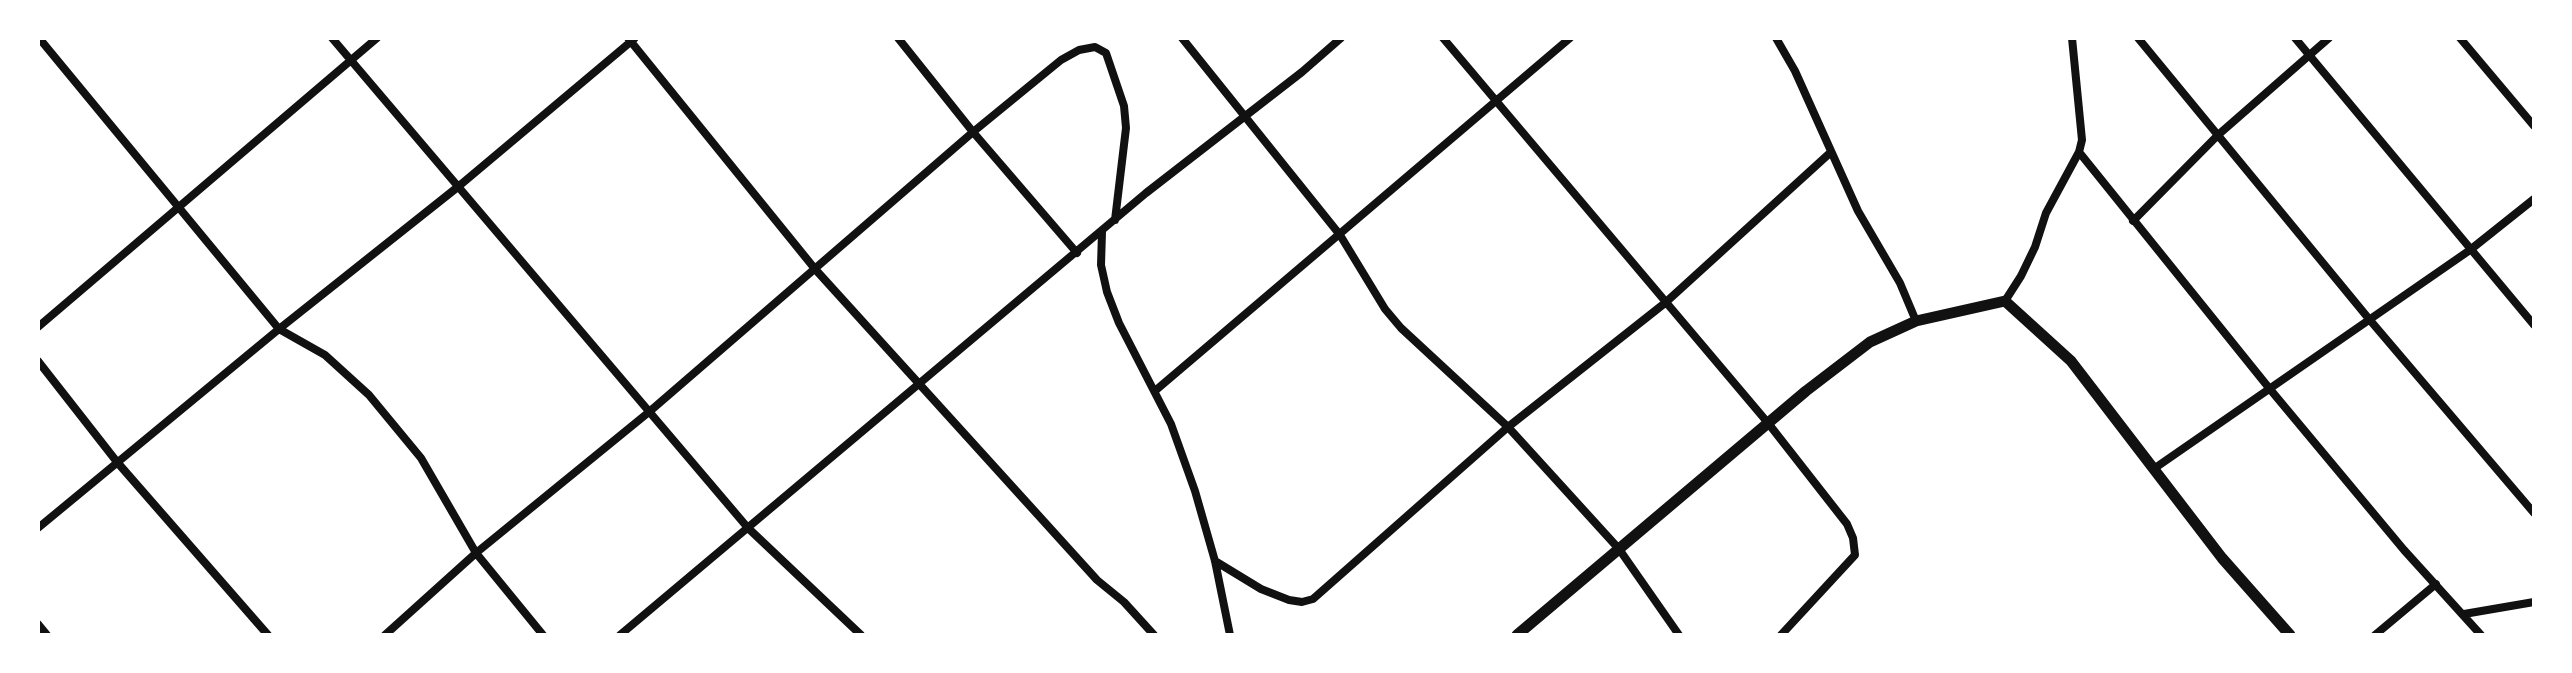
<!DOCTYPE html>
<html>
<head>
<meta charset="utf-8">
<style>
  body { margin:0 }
  #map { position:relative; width:2572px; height:673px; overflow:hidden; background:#fff; font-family:"Titillium Web",sans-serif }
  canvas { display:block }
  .frame { position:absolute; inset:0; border:40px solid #fff; pointer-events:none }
</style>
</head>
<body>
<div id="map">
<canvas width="2572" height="673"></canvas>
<div class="frame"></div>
</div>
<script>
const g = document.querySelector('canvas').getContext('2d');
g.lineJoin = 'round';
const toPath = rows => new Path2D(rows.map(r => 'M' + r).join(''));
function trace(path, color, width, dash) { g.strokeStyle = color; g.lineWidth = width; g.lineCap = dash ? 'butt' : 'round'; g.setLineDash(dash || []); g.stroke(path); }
trace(toPath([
  [39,38,279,329,325,355,369,395,421,458,476,553,543,635],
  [332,38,748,528,861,635],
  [628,38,815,269,1097,580,1124,602,1154,635],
  [898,38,973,132,1077,253],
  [1182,38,1340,235,1385,309,1401,328,1508,427,1619,549,1679,635],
  [1443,38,1768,423,1847,524,1853,538,1855,555,1781,635],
  [1776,38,1795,71,1858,211,1900,283,1916,321],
  [2138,38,2369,319,2534,513],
  [2295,38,2534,325],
  [2460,38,2534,126],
  [2079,152,2269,388,2404,550,2481,635],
  [2133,221,2218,135,2329,38],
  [1102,232,1101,265,1107,292,1119,323,1171,424,1195,491,1215,561,1230,635],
  [2005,301,2021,276,2035,247,2046,213,2079,152,2082,140,2072,38],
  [38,327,377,38],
  [38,361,117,462,268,635],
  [1156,390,1570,38],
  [2155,468,2470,250,2534,199],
  [38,528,279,329,459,186,634,39],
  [1215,561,1261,589,1289,600,1302,602,1313,599,1508,427,1665,303,1831,152],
  [2464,614,2534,602],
  [38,624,47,635],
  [385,635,476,553,649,412,973,132,1061,60,1079,50,1095,47,1106,53,1124,106,1126,128,1115,220],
  [620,635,1146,193,1302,72,1341,38],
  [2375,635,2436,584]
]), '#111', 8);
trace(toPath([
  [1517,635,1806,391,1870,342,1916,321,2005,301,2071,361,2222,558,2290,635]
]), '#111', 11);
</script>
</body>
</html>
